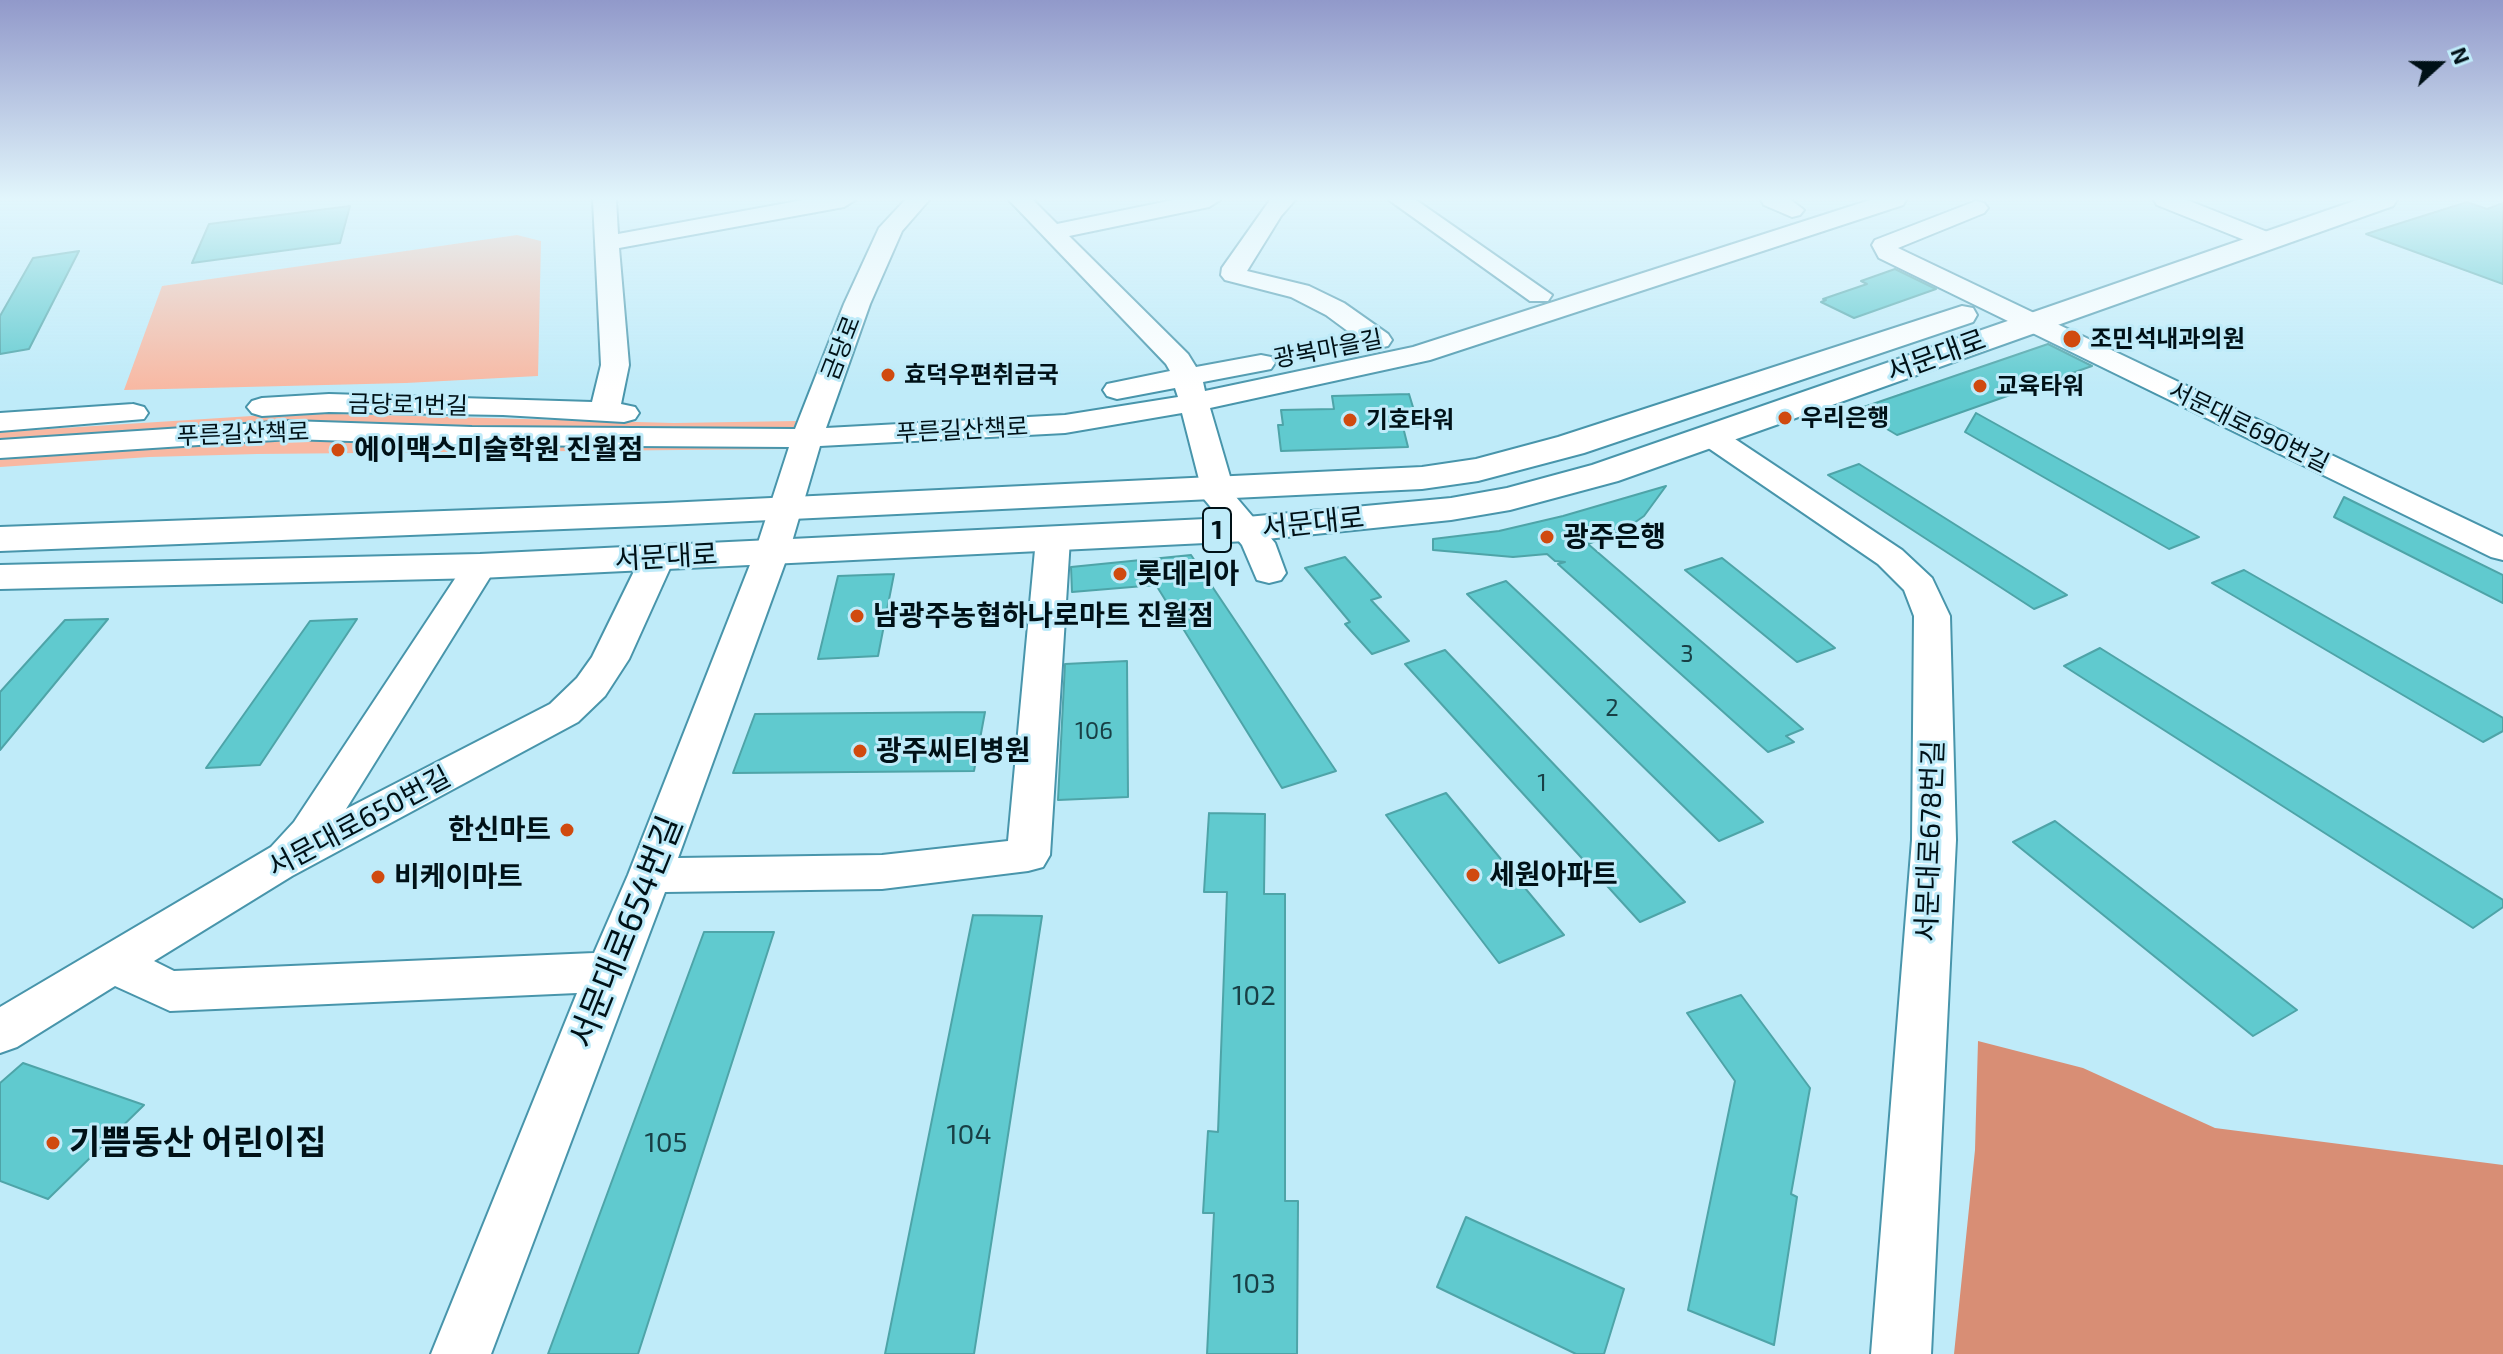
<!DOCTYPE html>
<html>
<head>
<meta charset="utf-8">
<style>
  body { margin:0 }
  #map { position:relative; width:2503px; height:1354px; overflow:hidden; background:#bfebf9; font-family:"Exo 2",sans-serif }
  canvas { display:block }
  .north { position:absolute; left:2399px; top:24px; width:80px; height:80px; -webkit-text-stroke:6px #bfebf9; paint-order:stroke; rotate:69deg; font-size:22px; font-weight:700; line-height:32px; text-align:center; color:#001117 }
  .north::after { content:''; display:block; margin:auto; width:28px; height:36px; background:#001117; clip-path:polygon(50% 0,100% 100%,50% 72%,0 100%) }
</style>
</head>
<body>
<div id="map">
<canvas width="2503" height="1354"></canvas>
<div class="north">N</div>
</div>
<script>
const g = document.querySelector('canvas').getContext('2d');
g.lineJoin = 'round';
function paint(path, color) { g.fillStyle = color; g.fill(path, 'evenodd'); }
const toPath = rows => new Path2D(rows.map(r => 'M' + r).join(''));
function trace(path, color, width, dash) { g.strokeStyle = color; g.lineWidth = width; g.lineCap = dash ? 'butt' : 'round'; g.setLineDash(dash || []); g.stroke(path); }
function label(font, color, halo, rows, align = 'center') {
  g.font = font + ' "Exo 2","Noto Sans KR",sans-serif'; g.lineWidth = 6; g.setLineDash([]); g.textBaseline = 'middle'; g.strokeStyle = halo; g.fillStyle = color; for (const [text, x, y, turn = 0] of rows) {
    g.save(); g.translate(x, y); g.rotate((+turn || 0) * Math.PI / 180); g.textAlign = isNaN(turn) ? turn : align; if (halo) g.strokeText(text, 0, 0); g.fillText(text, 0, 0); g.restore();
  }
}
paint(toPath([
  [517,235,541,241,538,376,406,383,124,390,162,286],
  [299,413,674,423,796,421,787,449,257,454,149,457,0,467,0,432]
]), '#f8b8a2');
paint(toPath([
  [1978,1041,2083,1068,2215,1128,2503,1165,2503,1354,1954,1354,1975,1150]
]), '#d88e75');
const building = toPath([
  [2467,202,2487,209,2503,203,2503,284,2366,234,2467,202],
  [350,206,340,243,192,263,209,224,350,206],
  [79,251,29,349,0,354,0,316,33,258,79,251],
  [1895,269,1936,289,1854,318,1821,302,1826,300,1823,299,1867,284,1861,281,1895,269],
  [2048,344,2092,366,1897,435,1855,410,2048,344],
  [1409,394,1419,427,1403,427,1408,447,1281,451,1278,425,1283,425,1281,410,1334,409,1332,396,1409,394],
  [1976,413,2199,537,2169,549,1965,432,1976,413],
  [1859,464,2067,595,2034,609,1828,475,1859,464],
  [1666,486,1644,516,1624,530,1588,544,1803,729,1786,736,1794,742,1768,752,1558,564,1565,562,1555,561,1547,554,1513,557,1433,550,1433,539,1499,531,1563,516,1666,486],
  [2344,497,2503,575,2503,603,2334,517,2344,497],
  [1191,555,1336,771,1282,788,1156,585,1072,592,1071,567,1191,555],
  [1345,557,1381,597,1371,600,1409,641,1372,654,1345,624,1350,622,1305,568,1345,557],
  [1722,558,1835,648,1797,662,1685,570,1722,558],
  [2244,570,2503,718,2503,731,2483,742,2212,583,2244,570],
  [894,574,878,656,818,659,838,576,894,574],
  [1506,581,1763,822,1719,841,1467,594,1506,581],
  [108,619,0,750,0,692,65,620,108,619],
  [357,619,260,765,206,768,310,621,357,619],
  [2100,648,2503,900,2503,907,2473,928,2064,666,2100,648],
  [1445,650,1685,902,1640,922,1405,664,1445,650],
  [1127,661,1128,797,1058,800,1065,664,1127,661],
  [985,712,974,771,733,773,755,714,985,712],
  [1446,793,1564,935,1499,963,1386,815,1446,793],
  [1209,813,1265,814,1264,894,1285,894,1285,1201,1298,1201,1297,1354,1207,1354,1214,1213,1203,1213,1208,1131,1218,1132,1227,892,1204,892,1209,813],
  [2055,821,2297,1010,2253,1036,2013,842,2055,821],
  [973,915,1042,916,974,1354,885,1354,973,915],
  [704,932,774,932,638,1354,548,1354,704,932],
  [1741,995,1810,1088,1791,1194,1797,1197,1774,1345,1688,1310,1735,1081,1687,1013,1741,995],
  [23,1063,144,1105,48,1199,0,1181,0,1083,23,1063],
  [1466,1217,1624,1289,1604,1354,1576,1354,1437,1287,1466,1217]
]);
paint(building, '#60cacf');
trace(building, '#4ea4a8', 2);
const minor = toPath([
  [593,200,616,200,618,234,803,200,855,200,844,207,619,248,629,365,621,404,635,407,639,413,635,419,624,422,503,415,329,412,262,416,252,413,247,407,252,401,262,398,329,394,592,402,601,365,593,200],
  [905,200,929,200,902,231,870,304,826,428,1065,415,1178,397,1175,388,1117,399,1107,396,1103,390,1107,384,1170,371,1166,364,1009,200,1033,200,1057,224,1173,200,1220,200,1209,207,1069,236,1188,354,1196,367,1261,355,1271,357,1275,363,1271,369,1203,382,1205,391,1413,347,1870,200,1906,200,1903,205,1430,360,1210,408,1236,497,1275,543,1286,573,1281,580,1269,583,1257,580,1242,545,1204,499,1182,413,1065,433,820,446,789,552,678,858,882,855,1008,841,1036,539,1041,532,1053,529,1065,532,1070,539,1050,855,1043,867,1028,871,882,889,665,892,491,1354,431,1354,577,993,170,1011,115,986,17,1047,0,1053,0,1007,271,847,294,822,468,559,480,556,492,559,497,566,346,809,550,704,577,678,592,657,641,557,646,550,658,547,670,550,675,557,629,659,605,696,578,722,292,876,154,961,174,971,594,953,628,875,755,552,789,447,472,445,290,439,0,458,0,440,290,421,472,427,795,429,844,304,879,228,905,200],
  [1270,200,1295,200,1281,216,1247,271,1309,286,1344,303,1388,334,1392,340,1388,346,1378,348,1368,346,1326,315,1291,297,1225,280,1221,275,1222,268,1270,200],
  [1389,200,1416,200,1552,295,1548,301,1530,301,1389,200],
  [1761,200,1791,200,1804,210,1800,215,1792,217,1764,205,1761,200],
  [2154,200,2187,200,2275,235,2278,240,2275,245,2266,247,2257,245,2157,205,2154,200],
  [1976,201,1984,203,1988,208,1984,213,1898,248,2503,537,2503,560,2491,557,1879,258,1872,245,1875,240,1976,201],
  [133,404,144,407,148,413,144,419,0,431,0,413,133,404],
  [1712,428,1723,431,1902,550,1932,578,1950,616,1956,840,1931,1354,1871,1354,1912,840,1914,616,1904,590,1878,564,1701,443,1697,437,1701,431,1712,428]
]);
const major = toPath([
  [2357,200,2397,200,2393,206,1618,481,1510,510,1451,520,1247,541,480,578,0,589,0,565,480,554,1247,517,1451,498,1507,488,1592,465,2357,200],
  [1962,306,1973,308,1977,315,1973,322,1584,453,1478,481,1422,489,666,525,0,551,0,527,666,503,1422,467,1476,459,1558,437,1962,306]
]);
trace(minor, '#4895ab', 4);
trace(major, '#4895ab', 4);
paint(minor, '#fff');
paint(major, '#fff');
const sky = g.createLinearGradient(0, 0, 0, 390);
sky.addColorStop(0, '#9199ca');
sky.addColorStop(0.51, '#e2f6fc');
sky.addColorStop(1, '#e2f6fc00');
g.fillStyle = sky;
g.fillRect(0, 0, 2503, 390);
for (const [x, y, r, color] of [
  [2072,339,10,"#d04a0f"],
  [888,375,8,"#d04a0f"],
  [1980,386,8,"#d04a0f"],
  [1785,418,8,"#d04a0f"],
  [1350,420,8,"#d04a0f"],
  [338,450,8,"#d04a0f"],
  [1547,537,8,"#d04a0f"],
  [1120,574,8,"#d04a0f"],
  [857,616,8,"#d04a0f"],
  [860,751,8,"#d04a0f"],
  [567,830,8,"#d04a0f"],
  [1473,875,8,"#d04a0f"],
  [378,877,8,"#d04a0f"],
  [53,1143,8,"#d04a0f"]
]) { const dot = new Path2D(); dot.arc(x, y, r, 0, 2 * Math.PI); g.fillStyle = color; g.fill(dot); trace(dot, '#bfebf9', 3); }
label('bold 24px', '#001117', '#bfebf9', [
  ["조민석내과의원",2090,339],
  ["효덕우편취급국",904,375],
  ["교육타워",1996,386],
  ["우리은행",1801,418],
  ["기호타워",1366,420]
], 'left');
label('24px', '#001117', '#bfebf9', [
  ["금당로",841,348,-69],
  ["광복마을길",1328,349,-11],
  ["금당로1번길",408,405,1],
  ["서문대로690번길",2249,427,26],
  ["푸른길산책로",962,430,-3],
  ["푸른길산책로",243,434,-2]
]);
label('24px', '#183f45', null, [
  ["3",1687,654],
  ["2",1612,708],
  ["106",1094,731],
  ["1",1542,783]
]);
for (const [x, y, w] of [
  [1217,530,28]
]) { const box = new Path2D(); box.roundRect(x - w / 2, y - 22, w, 44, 6); g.fillStyle = '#bfebf9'; g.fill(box); trace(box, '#001117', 2); }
label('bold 26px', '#001117', null, [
  ["1",1217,530]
]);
label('28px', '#001117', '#bfebf9', [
  ["서문대로",1936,356,-20],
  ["서문대로",1313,523,-6],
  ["서문대로",666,557,-3],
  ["서문대로650번길",359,822,-28],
  ["서문대로678번길",1930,841,-88]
]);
label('bold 28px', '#001117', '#bfebf9', [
  ["에이맥스미술학원 진월점",354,450],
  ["광주은행",1563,537],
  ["롯데리아",1136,574],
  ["남광주농협하나로마트 진월점",873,616],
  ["광주씨티병원",876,751],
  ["한신마트",551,830,"right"],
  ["세원아파트",1489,875],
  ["비케이마트",394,877]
], 'left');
label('28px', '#183f45', null, [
  ["102",1254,996],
  ["104",969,1135],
  ["105",666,1143],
  ["103",1254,1284]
]);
label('34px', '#001117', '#bfebf9', [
  ["서문대로654번길",626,932,-68]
]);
label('bold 34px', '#001117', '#bfebf9', [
  ["기쁨동산 어린이집",69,1143]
], 'left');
</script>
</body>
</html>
